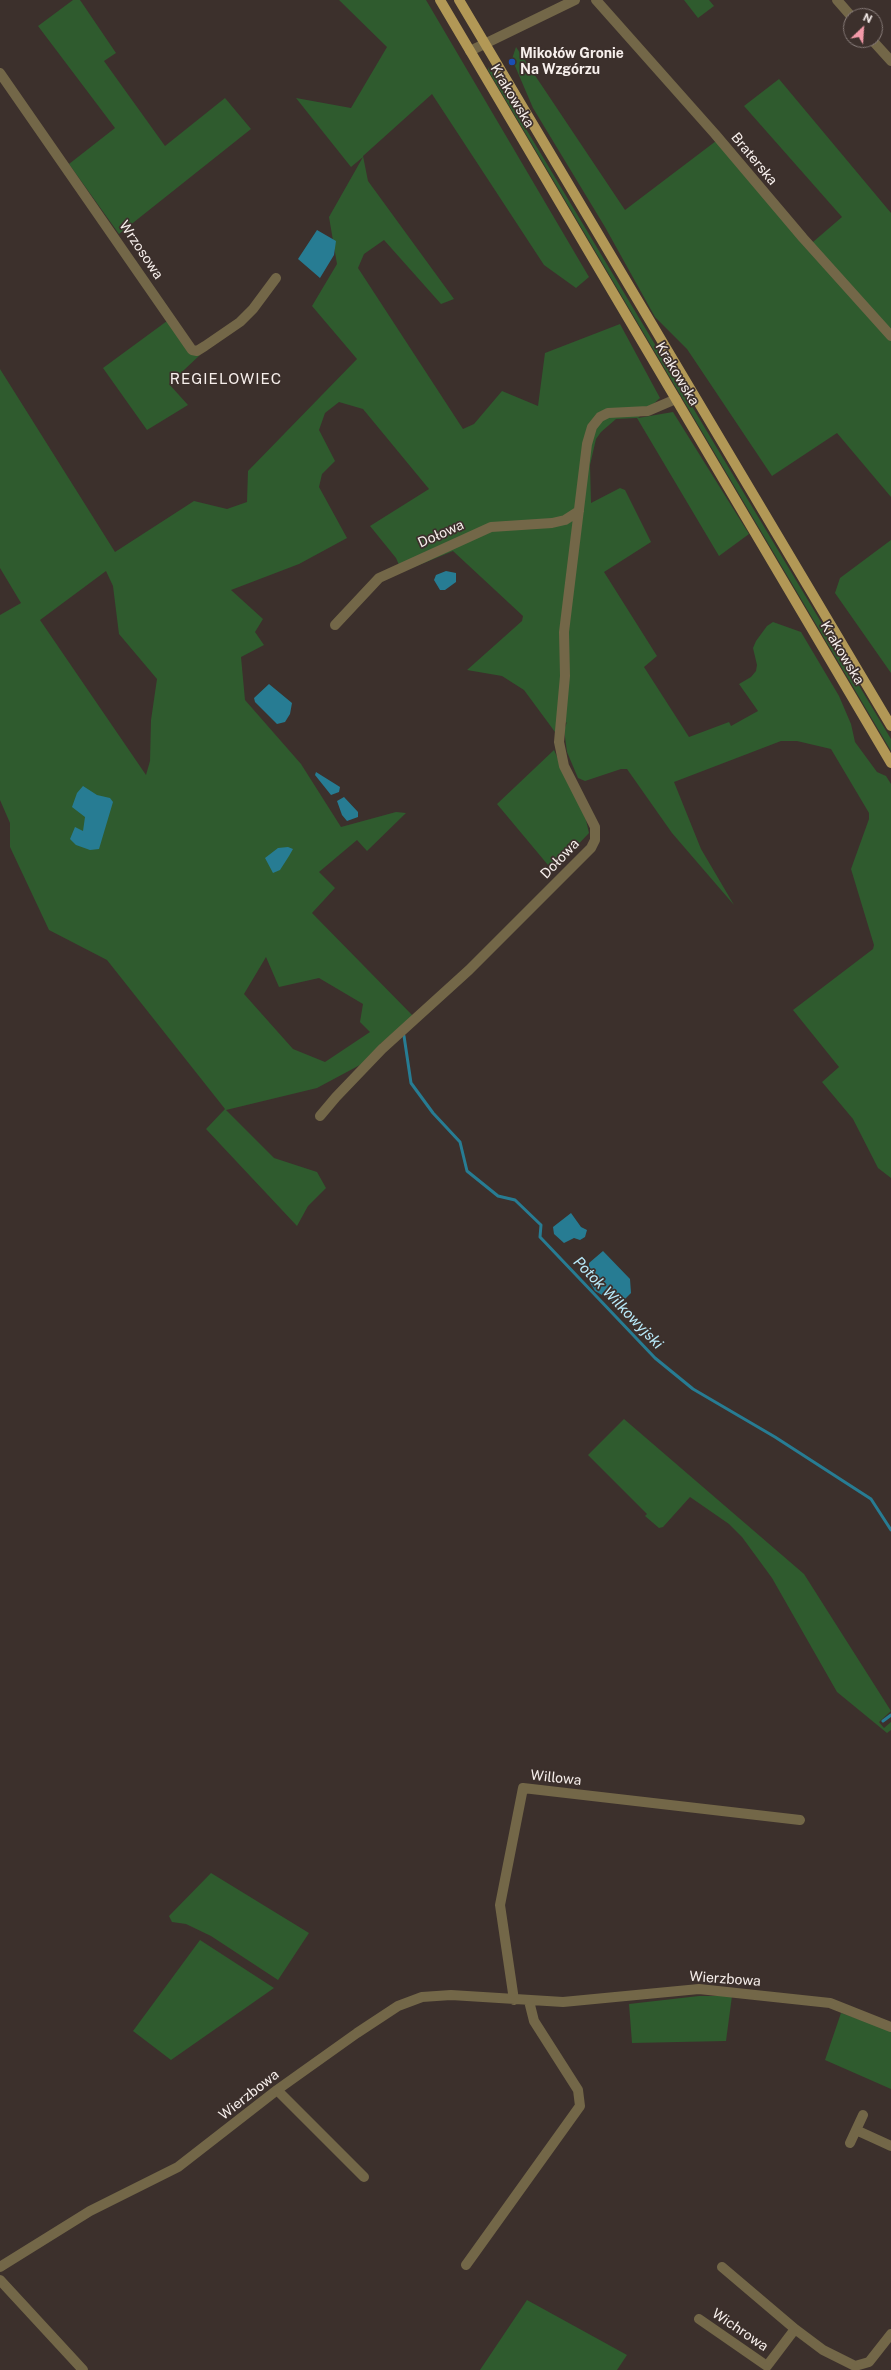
<!DOCTYPE html>
<html>
<head>
<meta charset="utf-8">
<style>
  body { margin:0 }
  #map { position:relative; width:891px; height:2370px; overflow:hidden; background:#3c302c; font-family:"Public Sans",sans-serif }
  canvas { display:block }
  .north { position:absolute; left:843px; top:8px; width:40px; height:40px; box-sizing:border-box; background:#3c302c; border:1px solid #877c79; border-radius:50%; rotate:25deg; font-size:11px; font-weight:700; line-height:16px; text-align:center; color:#f7efec }
  .north::after { content:''; display:block; margin:auto; width:14px; height:18px; background:#f39aa9; clip-path:polygon(50% 0,100% 100%,50% 72%,0 100%) }
</style>
</head>
<body>
<div id="map">
<canvas width="891" height="2370"></canvas>
<div class="north">N</div>
</div>
<script>
const g = document.querySelector('canvas').getContext('2d');
g.lineJoin = 'round';
function paint(path, color) { g.fillStyle = color; g.fill(path, 'evenodd'); }
const toPath = rows => new Path2D(rows.map(r => 'M' + r).join(''));
function trace(path, color, width, dash) { g.strokeStyle = color; g.lineWidth = width; g.lineCap = dash ? 'butt' : 'round'; g.setLineDash(dash || []); g.stroke(path); }
function label(font, color, halo, rows, align = 'center') {
  g.font = font + ' "Public Sans",sans-serif'; g.lineWidth = 3.5; g.setLineDash([]); g.textBaseline = 'middle'; g.strokeStyle = halo; g.fillStyle = color; for (const [text, x, y, turn = 0] of rows) {
    g.save(); g.translate(x, y); g.rotate((+turn || 0) * Math.PI / 180); g.textAlign = isNaN(turn) ? turn : align; if (halo) g.strokeText(text, 0, 0); g.fillText(text, 0, 0); g.restore();
  }
}
paint(toPath([
  [73,0,80,0,116,53,104,61,165,146,225,98,251,129,119,234,69,164,115,128,38,26],
  [339,0,426,0,589,277,576,288,544,265,432,94,363,156,368,181,454,299,441,304,384,240,364,254,358,268,463,429,474,424,502,391,538,406,545,353,620,324,660,398,638,418,673,412,749,534,719,556,637,418,616,419,601,432,596,439,590,465,591,503,620,488,625,490,651,542,604,572,657,656,644,667,689,737,729,722,731,726,758,711,739,684,751,677,756,671,757,665,753,648,756,641,767,626,773,622,801,632,839,696,851,724,855,742,877,772,886,776,891,784,891,1178,878,1168,853,1119,822,1082,839,1067,793,1010,873,949,874,945,851,869,869,819,869,813,831,749,797,741,781,741,674,782,701,849,734,905,672,833,627,769,621,769,585,781,578,778,567,752,564,730,567,722,555,732,524,690,502,676,467,670,522,621,523,616,453,551,402,572,396,558,370,526,429,489,363,409,339,402,325,413,319,430,335,461,322,474,319,487,347,538,299,564,231,590,263,619,255,632,264,645,241,657,245,700,301,764,341,827,396,812,406,813,367,851,357,840,319,872,335,888,312,913,414,1017,380,1044,386,1051,317,1088,226,1110,274,1158,317,1172,326,1188,308,1206,297,1226,206,1129,225,1109,107,960,49,930,10,847,10,823,0,800,0,615,21,603,0,568,0,369,115,552,194,501,227,509,247,502,248,471,357,359,312,306,337,264,329,217,363,157,351,167,296,98,351,108,387,47],
  [106,571,113,586,119,634,157,679,151,720,150,761,146,775,40,620],
  [266,957,279,987,319,978,363,1004,360,1022,370,1032,325,1062,293,1049,244,994],
  [684,0,709,0,714,6,698,18],
  [516,47,625,210,716,141,806,248,842,217,744,106,779,79,891,213,891,497,837,433,772,476,687,349,655,317,605,227,533,108,512,59],
  [489,67,891,739,891,751,488,70],
  [167,321,200,355,169,384,188,405,147,430,103,368],
  [891,540,891,673,835,593,840,578],
  [554,750,586,820,589,833,553,871,497,804],
  [624,1419,804,1574,891,1711,879,1722,884,1728,891,1722,891,1730,887,1733,837,1692,772,1578,742,1537,729,1524,690,1497,663,1527,659,1528,645,1516,647,1514,588,1455],
  [211,1873,309,1933,278,1980,211,1936,186,1924,172,1922,169,1916],
  [200,1940,274,1988,171,2060,133,2031],
  [699,1996,732,1996,726,2041,632,2043,629,2004],
  [841,2013,891,2030,891,2089,825,2060],
  [527,2300,627,2355,617,2370,480,2370]
]), '#2f5b2e');
paint(toPath([
  [317,230,336,241,334,255,320,278,298,259],
  [446,571,456,573,456,582,445,590,440,590,434,580,436,575],
  [269,684,292,703,290,714,285,722,277,724,255,702,254,698],
  [316,772,340,787,339,792,331,795,315,775],
  [83,786,97,795,110,798,113,802,99,849,90,850,76,845,70,839,75,827,83,831,85,817,72,807,77,793],
  [344,797,358,812,358,817,347,821,342,815,337,801],
  [288,847,293,849,289,856,280,870,273,873,265,858,278,848],
  [571,1213,581,1227,587,1230,585,1237,580,1240,574,1238,564,1243,554,1234,553,1227],
  [603,1251,630,1279,631,1293,623,1301,620,1310,609,1299,595,1291,589,1281,589,1263]
]), '#277c93');
trace(toPath([
  [404,1036,411,1083,433,1113,460,1142,467,1171,498,1196,515,1200,541,1225,540,1237,655,1358,693,1389,775,1437,871,1499,891,1530],
  [883,1721,891,1715]
]), '#277c93', 3);
trace(toPath([
  [596,0,715,134,803,238,891,336],
  [837,0,851,16],
  [872,40,891,61],
  [470,51,575,0],
  [0,73,192,350,197,351,205,346,240,322,253,309,276,278],
  [335,625,379,578,491,527,552,523,565,520,579,511],
  [320,1116,336,1097,382,1049,469,970,591,848,595,840,595,827,564,766,559,742,565,676,564,632,587,444,592,427,600,417,608,413,648,411,676,399],
  [514,2000,500,1905,523,1788,800,1820],
  [277,2090,364,2177],
  [856,2130,891,2146],
  [850,2143,863,2115],
  [466,2265,580,2106,578,2090,534,2021,529,2001],
  [0,2267,90,2211,178,2167,277,2090,357,2033,398,2006,422,1997,451,1995,563,2002,699,1989,830,2003,891,2027],
  [722,2267,795,2329],
  [0,2280,83,2370],
  [699,2319,767,2366,795,2329,823,2350,855,2366,869,2362,891,2334]
]), '#736748', 10);
trace(toPath([
  [440,0,891,763],
  [459,0,891,726]
]), '#b29856', 10);
for (const [x, y, r, color] of [
  [512,62,4,"#1a4fb4"]
]) { const dot = new Path2D(); dot.arc(x, y, r, 0, 2 * Math.PI); g.fillStyle = color; g.fill(dot); trace(dot, '#3c302c', 1.5); }
label('bold 14px', '#f7efec', '#3c302c', [
  ["Mikołów Gronie",520,54],
  ["Na Wzgórzu",520,70]
], 'left');
label('14px', '#f7efec', '#3c302c', [
  ["Krakowska",512,96,59],
  ["Braterska",754,159,50],
  ["Wrzosowa",141,250,56],
  ["Krakowska",677,374,59],
  ["Dołowa",441,534,-24],
  ["Krakowska",842,653,59],
  ["Dołowa",560,859,-46],
  ["Willowa",556,1778,6],
  ["Wierzbowa",725,1979,4],
  ["Wierzbowa",249,2095,-38],
  ["Wichrowa",740,2330,34]
]);
g.letterSpacing = '1px';
label('15px', '#f7efec', '#3c302c', [
  ["REGIELOWIEC",226,379]
]);
g.letterSpacing = '0px';
label('italic 15px', '#b9eafa', '#3c302c', [
  ["Potok Wilkowyjski",618,1303,46]
]);
</script>
</body>
</html>
